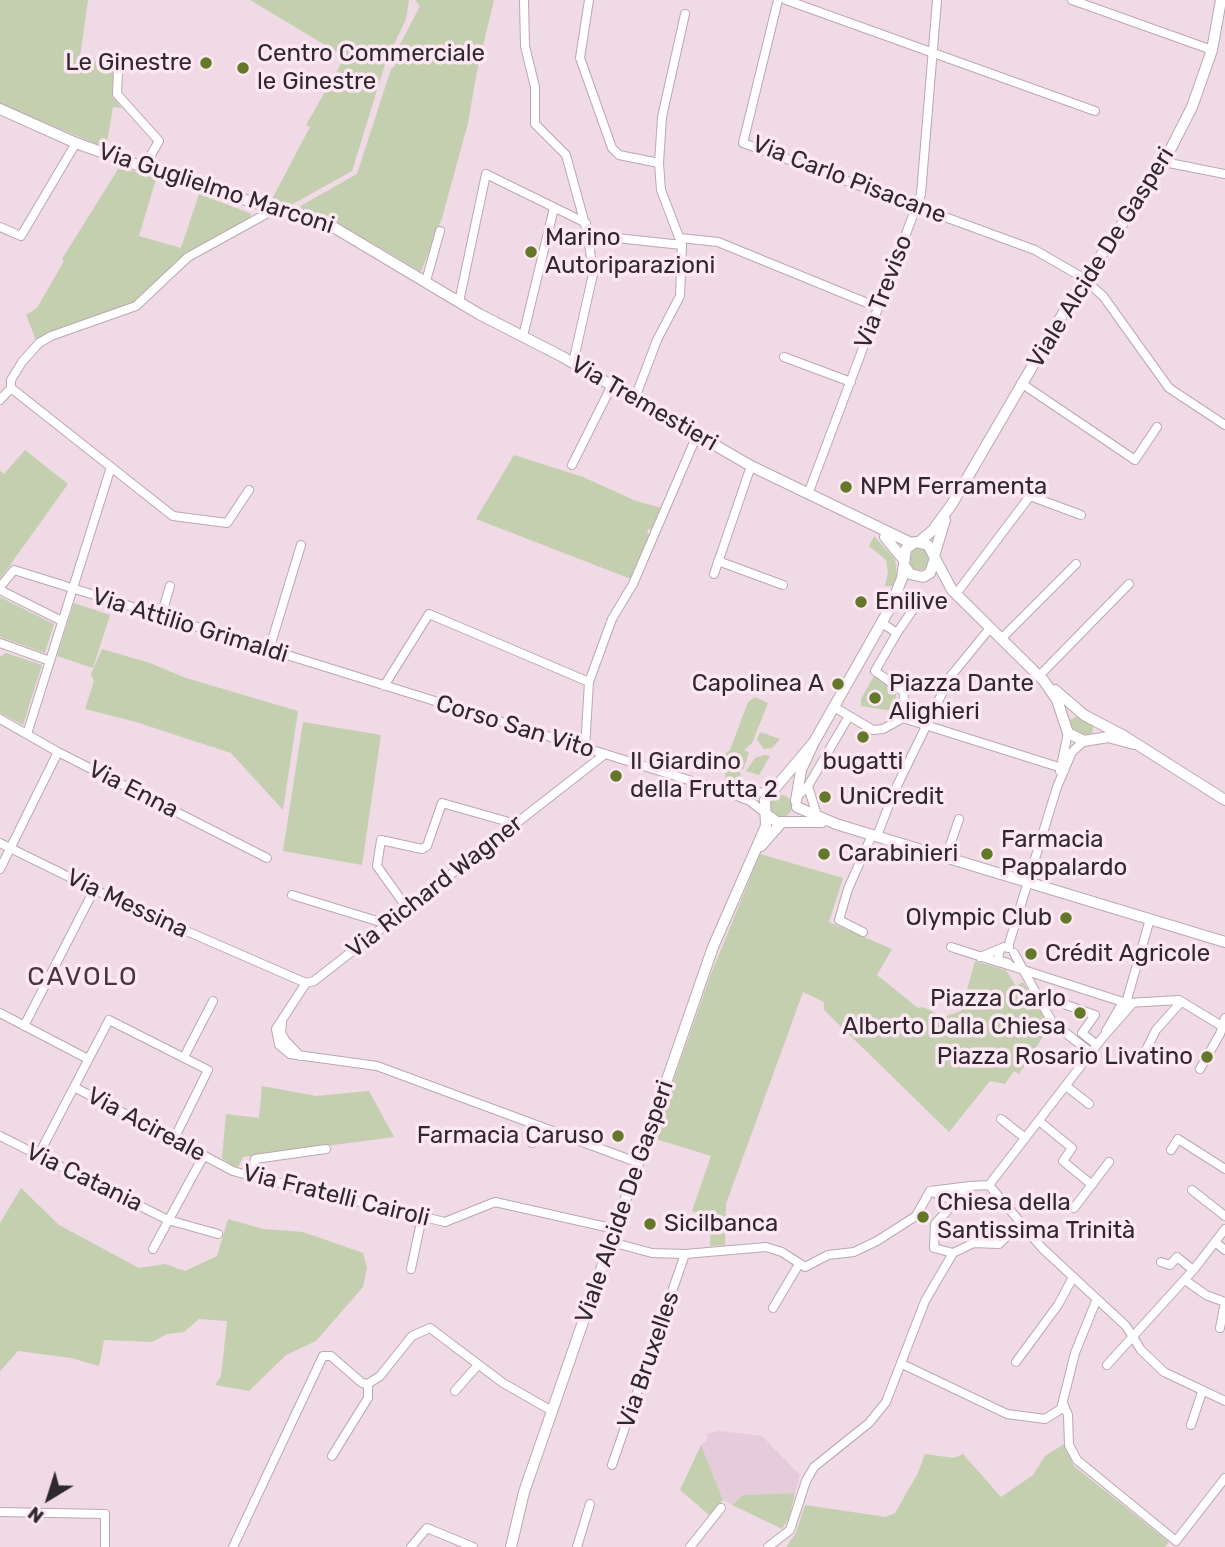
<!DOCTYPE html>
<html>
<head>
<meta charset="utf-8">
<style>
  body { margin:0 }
  #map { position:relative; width:1225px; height:1547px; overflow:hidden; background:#efdae6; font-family:Rubik,sans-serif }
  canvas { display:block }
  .north { position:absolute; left:14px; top:1463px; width:70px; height:70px; -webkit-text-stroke:5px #fce7f3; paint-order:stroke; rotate:218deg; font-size:19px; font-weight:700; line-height:28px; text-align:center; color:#2f282c }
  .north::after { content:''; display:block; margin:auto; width:24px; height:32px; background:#2f282c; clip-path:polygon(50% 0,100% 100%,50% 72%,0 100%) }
</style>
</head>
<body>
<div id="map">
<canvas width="1225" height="1547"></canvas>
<div class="north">N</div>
</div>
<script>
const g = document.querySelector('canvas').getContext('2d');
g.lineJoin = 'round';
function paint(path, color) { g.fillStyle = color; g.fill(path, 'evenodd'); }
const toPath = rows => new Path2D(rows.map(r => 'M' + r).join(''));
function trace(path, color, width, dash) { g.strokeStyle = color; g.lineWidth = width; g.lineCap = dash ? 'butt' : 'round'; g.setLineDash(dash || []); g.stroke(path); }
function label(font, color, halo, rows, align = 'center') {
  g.font = font + ' Rubik,sans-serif'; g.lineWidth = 7; g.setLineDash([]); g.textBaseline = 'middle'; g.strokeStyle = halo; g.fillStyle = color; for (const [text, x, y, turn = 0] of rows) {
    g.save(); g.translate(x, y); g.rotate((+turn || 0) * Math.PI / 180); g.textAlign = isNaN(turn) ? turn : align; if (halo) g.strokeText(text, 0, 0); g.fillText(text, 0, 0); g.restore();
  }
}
paint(toPath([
  [719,1431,762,1436,800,1475,795,1493,743,1495,732,1505,723,1500,701,1445,707,1440,707,1434]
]), '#e6cbda');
paint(toPath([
  [0,0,88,0,80,57,114,66,112,96,122,108,113,107,106,148,0,104],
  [250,0,409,0,406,19,386,61,352,171,291,205,271,201,310,127,306,125,345,57],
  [415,0,494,0,477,71,468,123,442,218,421,272,369,241,297,208,357,174,391,69,395,66,395,54,420,6],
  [120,166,156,179,139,236,181,248,199,194,252,214,246,221,200,246,136,303,36,340,26,315,37,308,64,261,62,259],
  [25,450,68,484,0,579,0,471,4,474],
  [514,455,583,477,636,501,662,508,654,528,647,530,650,539,631,579,476,519],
  [874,536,895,559,897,575,894,586,885,586,888,573,886,560,869,546],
  '908 559a11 11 0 1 1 22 0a11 11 0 1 1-22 0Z',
  [0,597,54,624,45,653,0,637],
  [74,603,110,615,93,668,57,656],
  [102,649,150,663,186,678,298,711,283,810,231,753,136,722,85,709,94,681,91,674],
  [6,653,42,665,23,725,0,713,0,657],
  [874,676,895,689,899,712,861,706,861,699],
  [755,697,768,703,752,743,744,750,749,753,743,770,714,762,730,750,748,702],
  [1078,716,1093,726,1092,734,1081,735,1072,730,1070,720],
  [303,722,381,735,362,865,283,851],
  [760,732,780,739,772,748,764,749,757,740],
  [764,755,770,756,759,775,746,771,755,758],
  '725 776a8 8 0 1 1 16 0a8 8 0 1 1-16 0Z',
  '770 806a11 11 0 1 1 22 0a11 11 0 1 1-22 0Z',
  [760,854,843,878,829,922,892,949,877,975,918,1008,923,1007,944,1017,961,1011,975,961,1006,970,1016,986,1023,982,1050,1026,1019,1074,1014,1071,1005,1084,990,1081,949,1132,824,1010,824,1002,803,992,726,1204,725,1245,710,1246,711,1218,692,1211,711,1156,653,1138,711,974],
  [262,1086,316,1096,369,1091,394,1137,243,1157,238,1167,233,1166,222,1158,226,1114,259,1118],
  [21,1188,59,1225,139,1268,165,1264,185,1271,217,1256,228,1219,263,1229,303,1232,363,1253,367,1268,363,1287,316,1341,286,1355,249,1391,215,1385,221,1376,227,1321,199,1319,184,1332,167,1334,152,1342,104,1340,99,1366,71,1358,18,1351,0,1371,0,1223],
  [1064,1444,1074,1466,1169,1542,1165,1547,786,1547,796,1533,805,1505,886,1517,895,1513,918,1473,925,1454,954,1458,963,1454,1001,1497,1033,1475,1045,1456],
  [701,1445,723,1500,709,1515,680,1490],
  [795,1493,789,1518,782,1529,732,1505,743,1495]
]), '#c4cfaf');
const minor = toPath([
  [524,0,525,46,535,87,535,124,566,155,588,235,593,274,573,363],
  [589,0,580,58,612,148,619,155,659,163,661,190,682,245,680,296,657,340,635,398],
  [778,0,743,143,1035,250,1080,276,1103,296,1169,388,1225,425],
  [786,0,1095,111],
  [1072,0,1212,50],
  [118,70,117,94,159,141,144,167],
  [1164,162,1225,174],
  [659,163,662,117,685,14],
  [0,227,21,236,76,143],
  [588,235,682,245],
  [680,238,718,242,877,307],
  [426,281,440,231],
  [459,302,486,174,586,223],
  [523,336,554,208],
  [784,357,851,382],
  [1021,383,1135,460,1157,427],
  [11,388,173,516,227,523,249,490],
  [0,400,11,388,11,380,22,362,39,343,51,336,136,306,188,257,275,209],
  [572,465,612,385],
  [808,494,921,194,937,0],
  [718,561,783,585],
  [714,574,751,466],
  [0,587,14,570,724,791,750,801,765,813],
  [0,590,62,621],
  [956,594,1030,496,1081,515],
  [161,616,170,586],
  [882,623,897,633,875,671,904,692,903,718],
  [897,633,914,608],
  [1001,639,1076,564],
  [0,643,50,661],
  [269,650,301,545],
  [1039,676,1129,584],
  [384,686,429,614,589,682],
  [834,707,873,730,883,729,903,718,1065,769],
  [0,719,58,752,267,858],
  [27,734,111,467],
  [585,748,589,682,612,619,633,584,697,435],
  [1060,771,1068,733],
  [808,786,817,816],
  [737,793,771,792],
  [796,798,808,786,849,716],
  [877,836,894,792,950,677,990,628],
  [0,843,122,903,306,983,314,981,605,754],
  [946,857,959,819],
  [0,869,58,752],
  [292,895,387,924],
  [407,908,377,866,381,840,422,849,427,846,442,803,516,824],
  [863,932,839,920,848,889,872,835],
  [951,947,1001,963],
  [1008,947,1057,787,1072,752,1084,741],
  [1000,949,998,960,1008,963],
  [1014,953,1052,1022,1091,1053],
  [980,957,1004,947,1009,948],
  [1005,964,1126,1003,1150,919],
  [306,983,276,1029,279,1045,290,1054,377,1066,639,1163],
  [1038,995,1095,1015,1082,1033,1097,1045],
  [1128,1003,1179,1000,1225,1028],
  [0,1013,88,1059],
  [282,1023,281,1033,285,1040,300,1056],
  [24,1026,94,890],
  [1106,1031,1123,1002],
  [184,1057,213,1001],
  [1141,1060,1156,1030,1181,1002],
  [1200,1069,1220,1034,1225,1018],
  [1066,1086,1089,1104],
  [74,1087,233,1171,251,1176,445,1222,495,1202,615,1229],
  [1001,1119,1025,1138],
  [1039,1121,1072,1148,1063,1161,1092,1185],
  [0,1136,168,1220,218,1234],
  [532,1143,539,1126],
  [1171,1150,1178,1139,1225,1169],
  [38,1156,109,1020,208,1070,174,1139],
  [251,1176,255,1159,326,1149],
  [989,1185,1042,1248,1126,1326,1141,1350,1164,1372,1225,1401],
  [989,1185,1103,1037,1132,1004],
  [1192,1190,1225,1216],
  [930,1191,970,1186],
  [930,1191,955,1201],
  [1074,1208,1109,1162],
  [611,1242,652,1253,685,1254,766,1247,782,1252,805,1267,828,1255,854,1252,877,1241,916,1216,930,1191],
  [1215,1242,1225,1250],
  [153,1249,204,1155],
  [953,1253,934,1248,935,1224,970,1186,989,1185],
  [1161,1262,1170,1265,1177,1257,1193,1270],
  [411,1269,422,1217],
  [1185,1280,1206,1295,1225,1302],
  [773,1308,799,1264],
  [1220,1328,1225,1302],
  [1016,1362,1058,1305,1072,1279],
  [902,1364,1007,1414,1045,1419,1061,1409,1075,1353,1096,1301],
  [1107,1365,1195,1268,1225,1229],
  [455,1391,477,1366],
  [1063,1403,1068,1415,1069,1445,1077,1460,1176,1541,1225,1478],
  [1191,1425,1202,1392],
  [332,1456,368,1398,368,1384],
  [612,1465,685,1254],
  [0,1512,105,1514,105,1547],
  [233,1547,323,1356,331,1356,362,1383,368,1384,380,1376,412,1336,430,1328,503,1383,552,1411],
  [411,1547,427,1528,473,1547],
  [577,1547,590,1504],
  [690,1547,721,1508],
  [768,1547,790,1530,806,1481,814,1467,869,1423,886,1402,925,1301,953,1253,974,1243,999,1244,1021,1222]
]);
const major = toPath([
  [0,109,76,143,188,183,330,225,479,314,561,356,751,466,911,543],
  [885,537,904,560],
  [920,541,933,530,952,504,1071,300,1164,162,1192,107,1212,50,1221,0],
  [934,556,945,520],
  [904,565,910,574,923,577,930,573,934,561],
  [1055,690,1084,715,1124,736,1225,800],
  [796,801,801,770,814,742,891,606,902,578,906,549,915,542,928,545,952,590,1044,681,1057,700,1068,733,1084,741,1108,737,1134,744],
  [797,807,836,824,1225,942],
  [766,814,777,822,822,822],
  [761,846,782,822],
  [511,1547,524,1492,713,947,766,826,765,800,814,742]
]);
trace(minor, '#bba7b3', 10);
trace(major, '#bba7b3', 12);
trace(minor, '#fff', 8);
trace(major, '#fff', 10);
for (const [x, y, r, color] of [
  [206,63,7,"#637828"],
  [243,68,7,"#637828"],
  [531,252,7,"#637828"],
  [846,487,7,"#637828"],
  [861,602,7,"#637828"],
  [838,684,7,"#637828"],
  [875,698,7,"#637828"],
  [863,737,7,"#637828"],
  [616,776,7,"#637828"],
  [825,797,7,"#637828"],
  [824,854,7,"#637828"],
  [987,854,7,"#637828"],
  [1066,918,7,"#637828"],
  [1031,954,7,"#637828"],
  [1080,1013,7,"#637828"],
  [1207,1057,7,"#637828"],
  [618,1136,7,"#637828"],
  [923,1217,7,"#637828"],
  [650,1224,7,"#637828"]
]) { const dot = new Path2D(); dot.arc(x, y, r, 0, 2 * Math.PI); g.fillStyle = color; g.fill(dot); trace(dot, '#fce7f3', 2.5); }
label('24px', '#2f282c', '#fce7f3', [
  ["Centro Commerciale",257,54],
  ["le Ginestre",257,82],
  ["Le Ginestre",192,63,"right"],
  ["Marino",545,238],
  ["Autoriparazioni",545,266],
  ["NPM Ferramenta",860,487],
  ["Enilive",875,602],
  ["Capolinea A",824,684,"right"],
  ["Piazza Dante",889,684],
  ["Alighieri",889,712],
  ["Il Giardino",630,762],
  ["della Frutta 2",630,790],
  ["bugatti",863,762,"center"],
  ["UniCredit",839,797],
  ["Farmacia",1001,840],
  ["Pappalardo",1001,868],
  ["Carabinieri",838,854],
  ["Olympic Club",1052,918,"right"],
  ["Crédit Agricole",1045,954],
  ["Piazza Carlo",1066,999,"right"],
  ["Alberto Dalla Chiesa",1066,1027,"right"],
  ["Piazza Rosario Livatino",1193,1057,"right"],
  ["Farmacia Caruso",604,1136,"right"],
  ["Chiesa della",937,1203],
  ["Santissima Trinità",937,1231],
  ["Sicilbanca",664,1224]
], 'left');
label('24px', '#2f282c', '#fce7f3', [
  ["Via Carlo Pisacane",849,180,21],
  ["Via Guglielmo Marconi",216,189,18],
  ["Viale Alcide De Gasperi",1101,258,-58],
  ["Via Treviso",884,292,-69],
  ["Via Tremestieri",644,404,30],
  ["Via Attilio Grimaldi",190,626,17],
  ["Corso San Vito",515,727,17],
  ["Via Enna",133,790,27],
  ["Via Richard Wagner",435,887,-38],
  ["Via Messina",127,904,25],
  ["Via Acireale",146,1125,28],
  ["Via Catania",84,1178,26],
  ["Via Fratelli Cairoli",336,1196,14],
  ["Viale Alcide De Gasperi",625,1202,-71],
  ["Via Bruxelles",649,1360,-71]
]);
g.letterSpacing = '2px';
label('26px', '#463640', '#fce7f3', [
  ["CAVOLO",83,977]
]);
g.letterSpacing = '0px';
</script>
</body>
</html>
